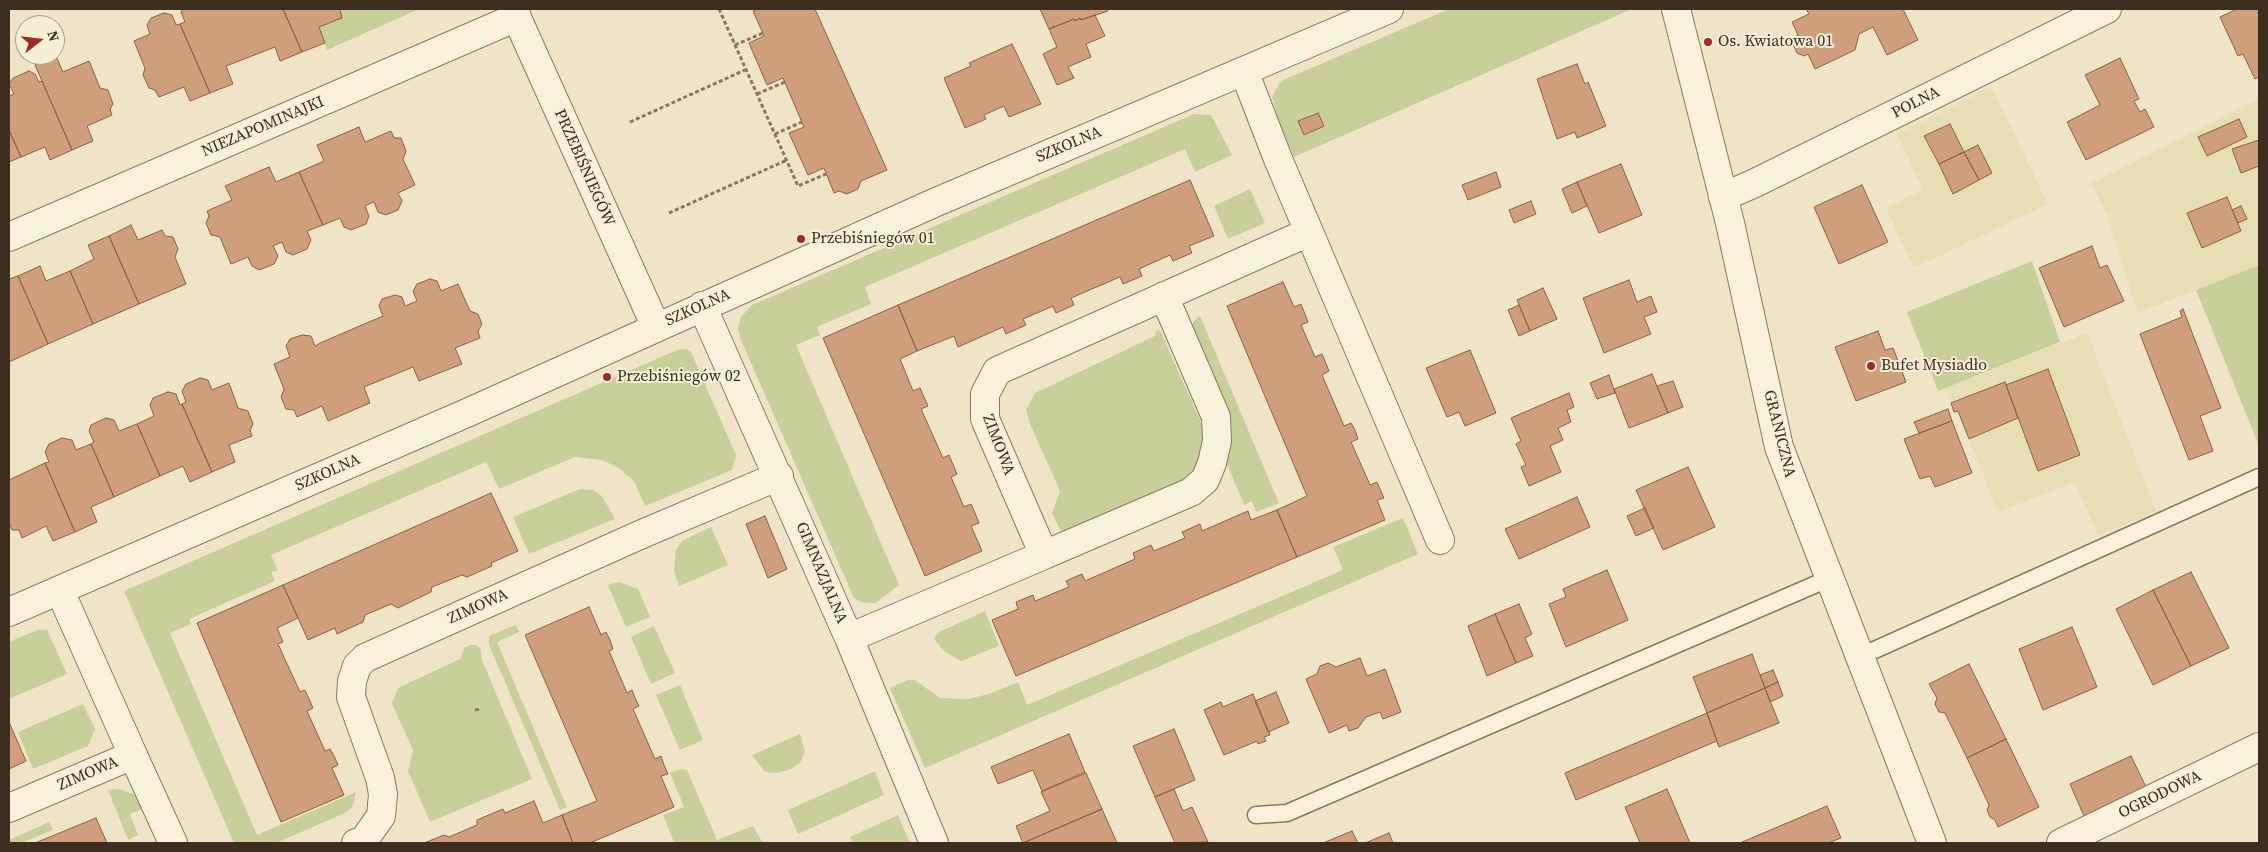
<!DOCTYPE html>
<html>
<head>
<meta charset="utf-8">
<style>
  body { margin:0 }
  #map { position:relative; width:2268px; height:852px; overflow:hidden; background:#f0e4c8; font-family:"Source Serif 4",serif }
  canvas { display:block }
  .frame { position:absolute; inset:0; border:10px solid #3d2e20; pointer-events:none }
  .north { position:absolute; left:15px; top:15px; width:50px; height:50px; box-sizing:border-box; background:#f7eed8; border:1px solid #ada18e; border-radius:50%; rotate:74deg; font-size:14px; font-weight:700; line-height:20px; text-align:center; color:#3d2e20 }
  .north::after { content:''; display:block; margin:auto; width:18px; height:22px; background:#9e2a2b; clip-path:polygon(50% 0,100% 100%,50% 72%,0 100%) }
</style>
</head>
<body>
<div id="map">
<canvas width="2268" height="852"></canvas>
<div class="frame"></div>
<div class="north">N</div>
</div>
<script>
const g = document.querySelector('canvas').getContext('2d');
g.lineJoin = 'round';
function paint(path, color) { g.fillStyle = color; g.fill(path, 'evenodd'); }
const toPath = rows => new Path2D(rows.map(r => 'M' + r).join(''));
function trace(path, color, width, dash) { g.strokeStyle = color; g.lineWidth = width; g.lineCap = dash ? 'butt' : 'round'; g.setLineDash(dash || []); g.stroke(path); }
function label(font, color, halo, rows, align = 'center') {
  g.font = font + ' "Source Serif 4",serif'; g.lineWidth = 4; g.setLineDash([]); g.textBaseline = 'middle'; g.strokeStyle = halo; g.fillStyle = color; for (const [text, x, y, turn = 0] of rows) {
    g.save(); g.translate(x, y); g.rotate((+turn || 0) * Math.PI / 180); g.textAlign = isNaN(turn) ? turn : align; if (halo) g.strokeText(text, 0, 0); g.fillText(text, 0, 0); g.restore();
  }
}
paint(toPath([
  [1991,87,2048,204,1914,268,1886,208,1923,189,1897,134],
  [2259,99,2259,265,2138,313,2106,212,2091,184],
  [2087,333,2156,511,2098,536,2075,482,1998,512,1958,411,1954,412,1945,388]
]), '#e6deb5');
paint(toPath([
  [340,9,417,9,417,10,327,50,319,27,342,18],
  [1449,9,1632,9,1294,157,1280,124,1272,97,1281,81],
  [1194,114,1211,115,1232,155,1195,172,1185,149,865,287,871,304,817,327,820,335,796,345,899,585,876,603,861,602,854,598,740,338,738,329,741,317,752,305],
  [1250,189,1265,223,1228,239,1214,206],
  [2032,261,2060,342,1938,391,1907,312],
  [2259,265,2259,446,2196,290],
  [1200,316,1279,503,1256,512,1252,501,1244,505,1226,462,1231,442,1230,425,1192,335,1193,322],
  [1160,330,1203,427,1205,446,1196,472,1182,491,1064,537,1052,513,1060,491,1030,424,1026,410,1035,393,1155,336,1156,331],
  [686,349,691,352,736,455,732,470,645,506,634,481,619,468,602,460,575,457,499,489,486,462,271,555,278,571,271,572,275,581,189,619,191,624,170,633,257,835,356,792,353,806,345,813,276,843,234,843,124,591,677,350],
  [580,489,593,490,602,496,615,519,529,554,513,517],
  [1403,518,1418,554,925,768,890,688,908,680,915,680,940,698,967,699,989,694,1018,682,1027,705,1343,570,1333,547],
  [711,527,728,565,679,586,674,571,676,550,682,541],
  [619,582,638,589,650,617,626,627,608,585],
  [985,611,999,646,961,661,945,652,937,643,934,638,937,633],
  [516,625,519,632,497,642,567,807,560,810,489,645,489,636],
  [654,626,675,673,651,684,631,637],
  [37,630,47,630,67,674,9,699,9,642],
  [471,645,477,645,481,651,482,660,532,779,430,822,408,771,413,750,392,704,398,688,460,659,465,647],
  [680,685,703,740,680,750,656,695],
  [83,704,95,729,88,746,33,769,18,732],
  [800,734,805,752,800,763,791,769,777,773,765,772,752,755],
  [681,769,687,770,717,840,753,826,763,843,671,843,674,842,663,815,684,807,670,773],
  [875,771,884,795,798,834,788,810],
  [119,789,136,795,144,801,147,807,130,814,138,835,128,840,108,790],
  [898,815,910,843,853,843,850,837],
  [49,822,53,830,21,843,9,843,9,840]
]), '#c9cf9b');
const building = toPath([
  [183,9,283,9,302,52,280,61,275,47,226,66,233,84,210,93,180,24,185,22,181,12,183,9],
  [283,9,340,9,342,18,319,27,325,43,302,52,283,9],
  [758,9,815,9,887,170,861,181,858,189,847,194,839,191,834,193,824,168,808,175,789,133,804,127,783,78,767,85,749,43,764,36,753,11,758,9],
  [1040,9,1107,9,1108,11,1081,20,1080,18,1075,21,1074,19,1049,29,1040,9],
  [1806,9,1903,9,1918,40,1887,55,1873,27,1859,34,1855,50,1815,69,1808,54,1804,56,1797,53,1793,44,1795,37,1798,35,1792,22,1809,14,1806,9],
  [2237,9,2259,9,2259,77,2255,79,2243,54,2238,56,2220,17,2237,9],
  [164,13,172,15,176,25,180,24,210,93,190,101,184,87,159,97,155,90,149,88,143,75,145,68,134,41,150,34,147,25,151,18,164,13],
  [1095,15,1105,36,1086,44,1091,57,1068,67,1074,78,1057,85,1043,54,1057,47,1049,29,1074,19,1075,21,1080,18,1081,20,1095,15],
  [1012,44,1041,104,1009,117,1004,106,984,115,986,119,965,128,944,78,971,66,969,63,1012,44],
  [56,56,63,72,89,61,100,88,108,90,113,104,110,109,112,115,87,126,93,141,72,150,35,65,56,56],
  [2120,58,2139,99,2134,101,2140,112,2145,109,2154,127,2086,160,2067,122,2100,105,2085,75,2120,58],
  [1577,64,1585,84,1588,82,1606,126,1577,138,1575,132,1557,139,1537,79,1577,64],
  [29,71,35,74,39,82,42,81,72,150,50,160,45,147,21,157,9,130,9,96,14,94,9,84,13,78,29,71],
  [1318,113,1324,126,1304,135,1298,121,1318,113],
  [2239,119,2247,137,2207,156,2198,137,2239,119],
  [1950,124,1964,152,1939,164,1924,136,1950,124],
  [359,127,365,142,391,131,394,138,401,138,406,151,403,159,415,185,398,193,402,201,398,210,386,215,378,212,374,202,365,206,369,216,366,224,351,230,344,227,340,218,323,225,299,172,324,161,317,145,359,127],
  [9,130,21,157,9,162,9,130],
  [2259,140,2259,166,2241,173,2232,149,2259,140],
  [1978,145,1992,173,1979,180,1964,152,1978,145],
  [1964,152,1979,180,1953,194,1939,164,1964,152],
  [1621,164,1642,215,1599,233,1577,182,1621,164],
  [269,167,276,182,299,172,323,225,307,231,311,240,307,249,293,255,286,252,282,242,273,246,278,256,274,264,259,270,252,266,248,257,231,264,220,237,211,235,206,223,209,216,207,211,232,200,225,186,269,167],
  [1496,172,1501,187,1468,200,1462,185,1496,172],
  [1190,180,1214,236,1189,246,1192,253,1173,261,1170,255,1139,269,1142,276,1123,284,1120,277,1071,298,1074,305,1056,313,1053,306,1023,319,1026,325,1006,334,1003,327,958,347,954,336,917,351,898,305,1190,180],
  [1577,182,1587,206,1572,213,1562,189,1577,182],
  [1862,185,1888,242,1839,264,1814,207,1862,185],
  [2227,197,2241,231,2202,248,2187,213,2227,197],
  [1531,201,1536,214,1514,223,1509,210,1531,201],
  [2241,206,2247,219,2238,223,2232,210,2241,206],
  [131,225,138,240,162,230,165,236,173,237,178,249,175,257,186,284,139,304,109,236,131,225],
  [109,236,139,304,93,324,70,271,94,259,88,245,109,236],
  [2092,246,2100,268,2107,265,2124,301,2064,327,2039,268,2092,246],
  [40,266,46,281,70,271,93,324,48,344,18,276,40,266],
  [18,276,48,344,9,362,9,279,18,276],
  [430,279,437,281,441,291,458,284,470,311,478,314,482,324,478,331,480,338,455,348,462,364,419,381,413,367,364,387,370,403,328,421,322,406,297,417,294,410,286,409,281,397,284,389,274,364,290,357,286,346,290,339,302,335,311,336,315,346,320,343,383,316,379,306,382,299,395,295,402,297,405,306,417,301,413,291,417,284,430,279],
  [1629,280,1637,302,1651,296,1657,312,1644,317,1651,334,1604,353,1583,298,1629,280],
  [1283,282,1294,307,1301,304,1308,322,1301,325,1315,357,1322,354,1329,371,1322,375,1344,426,1351,423,1355,430,1358,439,1351,442,1370,485,1377,482,1384,498,1377,500,1385,520,1297,557,1277,510,1307,496,1227,306,1283,282],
  [1543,288,1557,319,1530,331,1517,300,1543,288],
  [898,305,917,351,900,359,913,391,920,388,928,406,921,409,943,458,949,455,957,474,951,477,964,507,971,504,975,513,979,523,971,526,982,551,925,576,823,338,898,305],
  [1519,305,1530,331,1519,336,1508,310,1519,305],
  [2183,309,2221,408,2200,416,2213,451,2189,460,2140,334,2182,317,2180,311,2183,309],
  [1878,331,1885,350,1893,348,1906,382,1856,401,1835,347,1878,331],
  [1470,350,1496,413,1465,426,1459,412,1447,417,1426,368,1470,350],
  [2048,369,2080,455,2038,471,2006,385,2048,369],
  [1652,374,1668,413,1629,428,1614,389,1652,374],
  [1609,375,1615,393,1597,399,1590,383,1609,375],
  [200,378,208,380,212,390,229,383,238,408,248,411,253,424,250,430,252,436,229,445,235,462,212,472,182,404,186,402,182,391,186,384,200,378],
  [1673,381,1683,407,1668,413,1657,386,1673,381],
  [2005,382,2018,418,1969,439,1958,411,1954,412,1951,403,2005,382],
  [168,392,176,394,180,405,182,404,212,472,190,482,183,466,160,476,137,424,154,416,150,405,153,398,168,392],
  [1569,393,1574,407,1567,410,1571,422,1558,428,1563,440,1550,446,1561,472,1529,486,1521,467,1526,465,1516,444,1521,441,1511,418,1569,393],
  [1948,409,1952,421,1919,433,1914,422,1948,409],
  [106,418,114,420,119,431,137,424,160,476,114,497,91,444,94,442,89,431,91,425,106,418],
  [1952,421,1972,473,1935,487,1930,476,1920,479,1904,439,1952,421],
  [62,438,72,440,76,450,91,444,114,497,91,507,97,522,75,532,45,463,49,462,45,452,49,444,62,438],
  [45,463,75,532,53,541,46,526,22,538,19,530,12,530,9,522,9,480,45,463],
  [1688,467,1715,527,1663,550,1636,490,1688,467],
  [491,493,518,551,491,563,492,566,467,577,462,575,432,587,431,592,398,608,391,604,365,615,363,622,337,634,335,628,308,640,283,585,491,493],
  [1577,497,1590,527,1519,559,1505,529,1577,497],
  [1645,508,1654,528,1636,536,1627,516,1645,508],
  [1277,510,1297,557,1016,676,992,620,1018,609,1016,602,1033,595,1035,601,1069,587,1066,581,1075,577,1082,574,1085,581,1135,559,1133,553,1151,545,1154,551,1185,538,1182,532,1200,524,1202,531,1248,511,1251,520,1277,510],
  [765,516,787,569,768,578,746,524,765,516],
  [1607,570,1628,620,1566,647,1549,604,1566,597,1563,589,1607,570],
  [2191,572,2229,648,2191,666,2153,590,2191,572],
  [283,585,298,618,277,628,283,642,278,644,300,692,305,690,313,708,307,711,325,751,330,749,334,756,338,765,332,768,344,795,281,822,197,623,283,585],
  [2153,590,2191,666,2153,685,2116,609,2153,590],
  [1519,604,1532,634,1525,638,1533,656,1516,663,1495,614,1519,604],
  [589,607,601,635,606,632,610,640,613,649,609,651,627,693,632,690,635,698,639,706,633,709,655,759,661,756,664,765,668,774,661,776,674,807,590,843,573,843,562,815,597,801,525,635,589,607],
  [1495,614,1516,663,1487,676,1468,626,1495,614],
  [2072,627,2097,687,2043,710,2019,649,2072,627],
  [1752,654,1765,688,1707,713,1693,677,1752,654],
  [1360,658,1367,676,1385,669,1401,712,1383,719,1380,712,1366,717,1358,728,1349,731,1347,725,1329,733,1306,679,1317,674,1320,666,1328,663,1336,667,1360,658],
  [1969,664,2006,739,1967,758,1945,713,1939,712,1935,704,1937,698,1929,684,1969,664],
  [1773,670,1778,682,1765,688,1760,675,1773,670],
  [1778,682,1783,696,1770,702,1765,688,1778,682],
  [1765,688,1779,723,1719,747,1707,713,1765,688],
  [1276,692,1289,723,1268,732,1255,701,1276,692],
  [1253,694,1270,735,1264,737,1266,741,1258,744,1257,741,1224,755,1204,710,1221,702,1223,707,1253,694],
  [1707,713,1717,741,1576,800,1565,773,1707,713],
  [9,722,26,761,9,769,9,722],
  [1174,729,1195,780,1155,797,1133,746,1174,729],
  [1069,734,1085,772,1042,791,1033,770,998,784,991,767,1069,734],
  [2006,739,2039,807,1998,827,1995,820,1990,817,1987,810,1989,805,1967,758,2006,739],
  [2131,756,2146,787,2084,816,2070,784,2131,756],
  [1086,773,1102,809,1023,843,1016,826,1050,811,1041,792,1086,773],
  [1174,789,1183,811,1192,807,1208,842,1175,843,1155,797,1174,789],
  [1667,789,1690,843,1640,843,1625,807,1667,789],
  [534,801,543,823,562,815,573,843,424,843,444,835,449,837,477,825,477,820,503,809,505,813,534,801],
  [1827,806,1841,838,1828,843,1740,843,1827,806],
  [1102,809,1117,843,1023,843,1102,809],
  [96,818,107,843,35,843,96,818],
  [1352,831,1358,843,1323,843,1352,831],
  [1389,833,1393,843,1365,843,1370,841,1389,833]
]);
paint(building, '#cf9f7d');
trace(building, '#8d5f41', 1);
const service = toPath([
  [1859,657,2259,477],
  [1256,815,1287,813,1828,579]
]);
const minor = toPath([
  [513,9,656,327],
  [1676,9,1730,223,1779,447,1932,843],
  [1244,71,1278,159,1440,540],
  [1723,197,1755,183,2107,9],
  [9,237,517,17],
  [702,306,849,638,934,843],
  [1044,555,1191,492,1205,480,1212,463,1217,441,1216,417,1164,296],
  [60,591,133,755],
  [9,612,469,412,934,203,1389,9],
  [849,638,1044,555,985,419,985,394,997,371,1309,232],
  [9,808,133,755,173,843],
  [356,843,364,840,381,816,383,794,380,778,351,697,352,681,357,666,365,658,642,534,779,476],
  [2061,843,2259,747]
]);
trace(service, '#8d765c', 19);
trace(minor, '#8d765c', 30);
trace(toPath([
  [719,9,798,186,826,174],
  [735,45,763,33],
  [757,94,785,82],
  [630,122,745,70],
  [775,134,802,122],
  [669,213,787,160],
  [475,710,481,709]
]), '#8d765c', 3, [4, 2.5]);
trace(service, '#faf1dc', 16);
trace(minor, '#faf1dc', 28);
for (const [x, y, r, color] of [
  [1708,42,5,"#9e2a2b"],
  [801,239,5,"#9e2a2b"],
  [1871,366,5,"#9e2a2b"],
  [607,377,5,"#9e2a2b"]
]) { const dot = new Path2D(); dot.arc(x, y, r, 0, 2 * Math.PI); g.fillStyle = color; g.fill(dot); trace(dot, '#f7eed8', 2); }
label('16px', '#3d2e20', '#f7eed8', [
  ["Os. Kwiatowa 01",1718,42],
  ["Przebiśniegów 01",811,239],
  ["Bufet Mysiadło",1881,366],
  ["Przebiśniegów 02",617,377]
], 'left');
label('16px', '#3d2e20', '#f7eed8', [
  ["POLNA",1916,103,-27],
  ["NIEZAPOMINAJKI",263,127,-23],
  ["SZKOLNA",1069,145,-23],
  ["PRZEBIŚNIEGÓW",584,168,66],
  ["SZKOLNA",698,308,-24],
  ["GRANICZNA",1779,434,76],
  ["ZIMOWA",998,445,69],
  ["SZKOLNA",328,473,-24],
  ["GIMNAZJALNA",821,573,67],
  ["ZIMOWA",478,607,-24],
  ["ZIMOWA",88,774,-23],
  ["OGRODOWA",2160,795,-26]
]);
</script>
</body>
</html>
